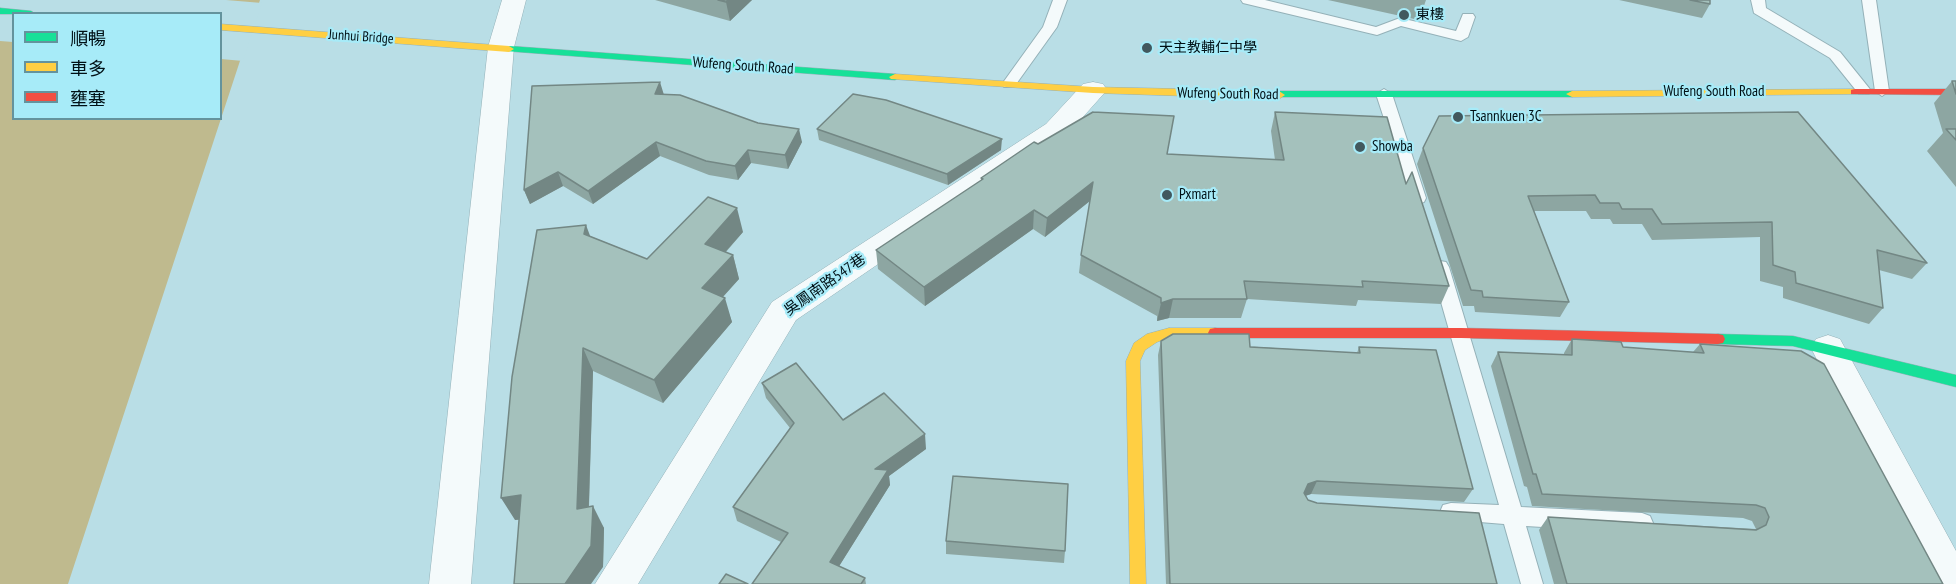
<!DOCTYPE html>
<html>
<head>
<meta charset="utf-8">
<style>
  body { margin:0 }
  #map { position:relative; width:1956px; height:584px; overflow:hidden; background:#b9dee6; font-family:"PT Sans Narrow","Noto Sans TC",sans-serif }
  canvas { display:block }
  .legend { position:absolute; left:12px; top:12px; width:210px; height:108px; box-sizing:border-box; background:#a7ebf8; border:2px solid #64939d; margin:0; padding:8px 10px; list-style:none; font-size:18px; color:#001015 }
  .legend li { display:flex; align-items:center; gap:12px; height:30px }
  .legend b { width:30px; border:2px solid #64939d }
</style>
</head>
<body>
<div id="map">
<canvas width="1956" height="584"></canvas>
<ul class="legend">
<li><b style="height:8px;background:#16e098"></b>順暢</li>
<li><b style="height:8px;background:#ffcf43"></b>車多</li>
<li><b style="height:8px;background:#f24e42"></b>壅塞</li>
</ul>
</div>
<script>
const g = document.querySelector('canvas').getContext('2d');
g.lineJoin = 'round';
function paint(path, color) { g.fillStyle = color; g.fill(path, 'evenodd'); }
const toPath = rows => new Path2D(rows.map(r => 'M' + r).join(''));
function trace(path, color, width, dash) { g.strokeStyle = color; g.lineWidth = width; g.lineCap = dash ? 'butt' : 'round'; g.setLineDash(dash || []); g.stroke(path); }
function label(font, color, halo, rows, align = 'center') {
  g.font = font + ' "PT Sans Narrow","Noto Sans TC",sans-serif'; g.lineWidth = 4.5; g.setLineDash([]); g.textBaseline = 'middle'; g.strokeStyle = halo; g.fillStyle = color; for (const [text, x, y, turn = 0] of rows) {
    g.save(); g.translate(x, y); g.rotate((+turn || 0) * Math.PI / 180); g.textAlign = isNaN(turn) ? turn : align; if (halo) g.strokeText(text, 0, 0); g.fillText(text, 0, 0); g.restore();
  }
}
paint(toPath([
  [0,0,260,0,68,584,0,584],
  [14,14,220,14,220,118,14,118]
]), '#bfba8e');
paint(toPath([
  [0,0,226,0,262,3,243,61,221,59,220,14,14,14,13,42,0,41]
]), '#b9dee6');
const lane = toPath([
  [1053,0,1067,0,1057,27,1014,87,1004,87,1002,84,1043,27,1053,0],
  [1241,0,1265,0,1376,27,1400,18,1456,31,1463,14,1473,14,1475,17,1468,37,1461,41,1401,26,1377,35,1243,3,1241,0],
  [1751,0,1765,0,1766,8,1840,52,1869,88,1871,91,1869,94,1859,94,1830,58,1754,13,1751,0],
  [1862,0,1876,0,1889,91,1882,96,1875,91,1862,0],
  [1384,89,1392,94,1426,198,1424,202,1418,204,1410,198,1376,94,1384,89],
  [1440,261,1446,262,1449,267,1521,507,1642,513,1650,516,1653,523,1650,530,1642,533,1526,526,1543,584,1521,584,1504,524,1443,519,1440,512,1443,505,1451,503,1499,505,1431,267,1434,262,1440,261]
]);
const street = toPath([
  [502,0,526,0,514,47,471,584,429,584,488,47,502,0],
  [1093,82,1103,84,1107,90,1066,136,796,320,638,584,595,584,772,302,1046,124,1083,84,1093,82],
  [1828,335,1840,339,1956,551,1956,584,1931,584,1811,348,1816,339,1828,335]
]);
const fast = toPath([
  [0,8,31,11,36,14,0,14,0,8],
  [509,46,895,74,901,77,895,80,505,51,505,47,509,46],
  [1279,91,1572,91,1578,94,1572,97,1275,97,1273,95,1279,91],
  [1718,334,1793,336,1956,375,1956,387,1793,346,1718,344,1713,343,1711,339,1713,335,1718,334]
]);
const slow = toPath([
  [220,24,509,46,514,49,509,52,220,30,220,24],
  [895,74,1093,87,1279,91,1285,95,1279,99,1093,93,891,79,889,77,895,74],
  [1855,89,1859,90,1859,94,1572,97,1566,94,1572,91,1855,89],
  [1169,328,1215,328,1220,329,1222,333,1220,337,1215,338,1169,338,1157,342,1145,350,1140,361,1146,584,1130,584,1126,361,1134,343,1147,334,1169,328]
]);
const jam = toPath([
  [1855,89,1956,89,1956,95,1851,94,1851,90,1855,89],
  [1215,328,1461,328,1718,334,1723,335,1725,339,1723,343,1718,344,1461,338,1215,338,1210,337,1208,333,1210,329,1215,328]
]);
trace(lane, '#94b1b8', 2);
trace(street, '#94b1b8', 1);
trace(fast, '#94b1b8', 1);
trace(slow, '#94b1b8', 1);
trace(jam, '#94b1b8', 1);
paint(lane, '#f4fafb');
paint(street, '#f4fafb');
paint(fast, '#16e098');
paint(slow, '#ffcf43');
paint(jam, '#f24e42');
paint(toPath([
  [655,0,752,0,730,21],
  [1328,0,1426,0,1419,20],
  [1619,0,1710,0,1710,4,1702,18],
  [1952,81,1956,81,1956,187,1927,151,1943,133,1934,103],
  [664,94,802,142,788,169,751,163,738,180,709,175,660,156,593,204,563,186,530,204,524,190],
  [1275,112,1406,184,1449,286,1441,304,1358,300,1356,306,1247,299,1241,318,1169,318,1157,321,1157,316,1079,273,1081,255,1090,201,1045,237,1033,229,925,306,878,269,876,250,981,181,981,178,1167,154,1275,160,1271,131],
  [1439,116,1927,263,1912,279,1879,270,1883,308,1869,324,1783,298,1783,287,1760,281,1760,237,1652,240,1642,224,1613,224,1610,219,1591,219,1586,211,1534,211,1569,302,1560,317,1475,312,1474,306,1463,306,1417,164,1423,148],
  [817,129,1001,150,948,185,819,140],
  [743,232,726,252,733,255,739,279,723,297,732,322,663,403,593,371,589,507,604,528,603,567,519,520,515,520,590,236,647,259],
  [1572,339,1623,347,1693,352,1700,344,1943,584,1554,584,1539,530,1548,517,1756,529,1752,521,1743,518,1532,506,1527,487,1524,486,1491,366,1498,352,1564,355,1564,353],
  [1161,341,1357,353,1359,347,1473,489,1464,502,1311,494,1305,496,1308,500,1497,584,1166,584,1158,355],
  [762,383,843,420,926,449,889,476,890,485,839,566,865,578,866,584,752,584,781,542,737,521,733,507,790,428,766,398],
  [946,541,1065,551,1064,563,946,554]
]), '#8da6a2');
paint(toPath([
  [729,0,752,0,730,21,726,2],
  [660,82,664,95,655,94],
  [799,129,802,142,788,169,785,155],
  [1002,139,1001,150,948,185,947,174],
  [656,142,660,156,593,204,588,191],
  [748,150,751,163,738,180,735,166],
  [558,172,563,186,530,204,524,190],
  [1093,182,1091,200,1045,237,1047,218],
  [737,208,743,232,711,268,705,244],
  [1034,210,1033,229,925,306,924,287],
  [586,225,595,249,584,234],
  [733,255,739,279,709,312,702,288],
  [725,298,732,322,663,403,654,380],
  [1173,299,1169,318,1157,321,1161,303],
  [583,348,593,371,588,531,577,509],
  [925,434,926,449,889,476,890,485,833,576,830,562,875,469],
  [1317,481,1311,494,1302,497,1308,484],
  [521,495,534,517,515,520,501,498],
  [593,506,604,528,603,567,591,584,565,584]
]), '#738784');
const building = toPath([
  [718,0,729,0,726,2,718,0],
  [1690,0,1710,0,1710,4,1690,0],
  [1952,81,1956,81,1956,94,1952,81],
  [660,82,655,94,680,95,758,123,799,129,785,155,748,150,735,166,706,161,656,142,588,191,558,172,524,190,532,86,660,82],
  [853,94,886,100,1002,139,947,174,817,129,853,94],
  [1093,112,1174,116,1167,154,1284,160,1275,112,1387,117,1406,184,1412,172,1449,286,1362,281,1363,287,1244,281,1247,299,1173,299,1161,303,1161,298,1081,255,1093,182,1047,218,1034,210,924,287,876,250,983,179,981,178,1034,142,1038,144,1093,112],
  [1798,112,1927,263,1877,250,1883,308,1796,283,1795,272,1773,265,1772,222,1662,224,1652,209,1622,209,1619,203,1600,203,1595,195,1528,196,1569,302,1483,297,1482,291,1471,290,1423,148,1439,116,1798,112],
  [1946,129,1956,129,1956,140,1946,129],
  [708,197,737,208,705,244,733,255,702,288,725,298,654,380,583,348,577,509,593,506,591,546,565,584,514,584,521,495,501,498,512,377,537,230,586,225,584,234,647,259,708,197],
  [1173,334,1249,334,1250,347,1360,353,1359,347,1436,350,1473,489,1317,481,1308,484,1304,493,1308,500,1317,503,1479,513,1497,584,1170,584,1161,341,1173,334],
  [1572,339,1621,342,1623,347,1704,353,1700,344,1801,351,1824,364,1943,584,1567,584,1548,517,1756,530,1766,525,1769,517,1765,508,1756,505,1542,494,1536,474,1533,474,1498,352,1572,355,1572,339],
  [796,363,843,420,884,393,925,434,875,469,888,470,830,562,865,578,861,584,752,584,788,533,733,507,794,423,762,383,796,363],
  [953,476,1068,484,1065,551,946,541,953,476],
  [726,574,748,584,719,584,726,574]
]);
paint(building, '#a4c1bc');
trace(building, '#738784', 1.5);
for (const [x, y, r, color] of [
  [1404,15,6,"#41585e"],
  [1147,48,6,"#41585e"],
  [1458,117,6,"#41585e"],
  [1360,147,6,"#41585e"],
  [1167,195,6,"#41585e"]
]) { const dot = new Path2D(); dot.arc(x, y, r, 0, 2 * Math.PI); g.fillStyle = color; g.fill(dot); trace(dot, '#a7ebf8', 2); }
label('14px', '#001015', '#a7ebf8', [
  ["東樓",1416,15],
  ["天主教輔仁中學",1159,48]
], 'left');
label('14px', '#001015', '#a7ebf8', [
  ["Junhui Bridge",361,37,4]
]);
label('15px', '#001015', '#a7ebf8', [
  ["Wufeng South Road",743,66,4],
  ["Wufeng South Road",1714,92],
  ["Wufeng South Road",1228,94,1],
  ["吳鳳南路547巷",825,285,-35]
]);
label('15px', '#001015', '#a7ebf8', [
  ["Tsannkuen 3C",1470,117],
  ["Showba",1372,147],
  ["Pxmart",1179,195]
], 'left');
</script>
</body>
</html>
